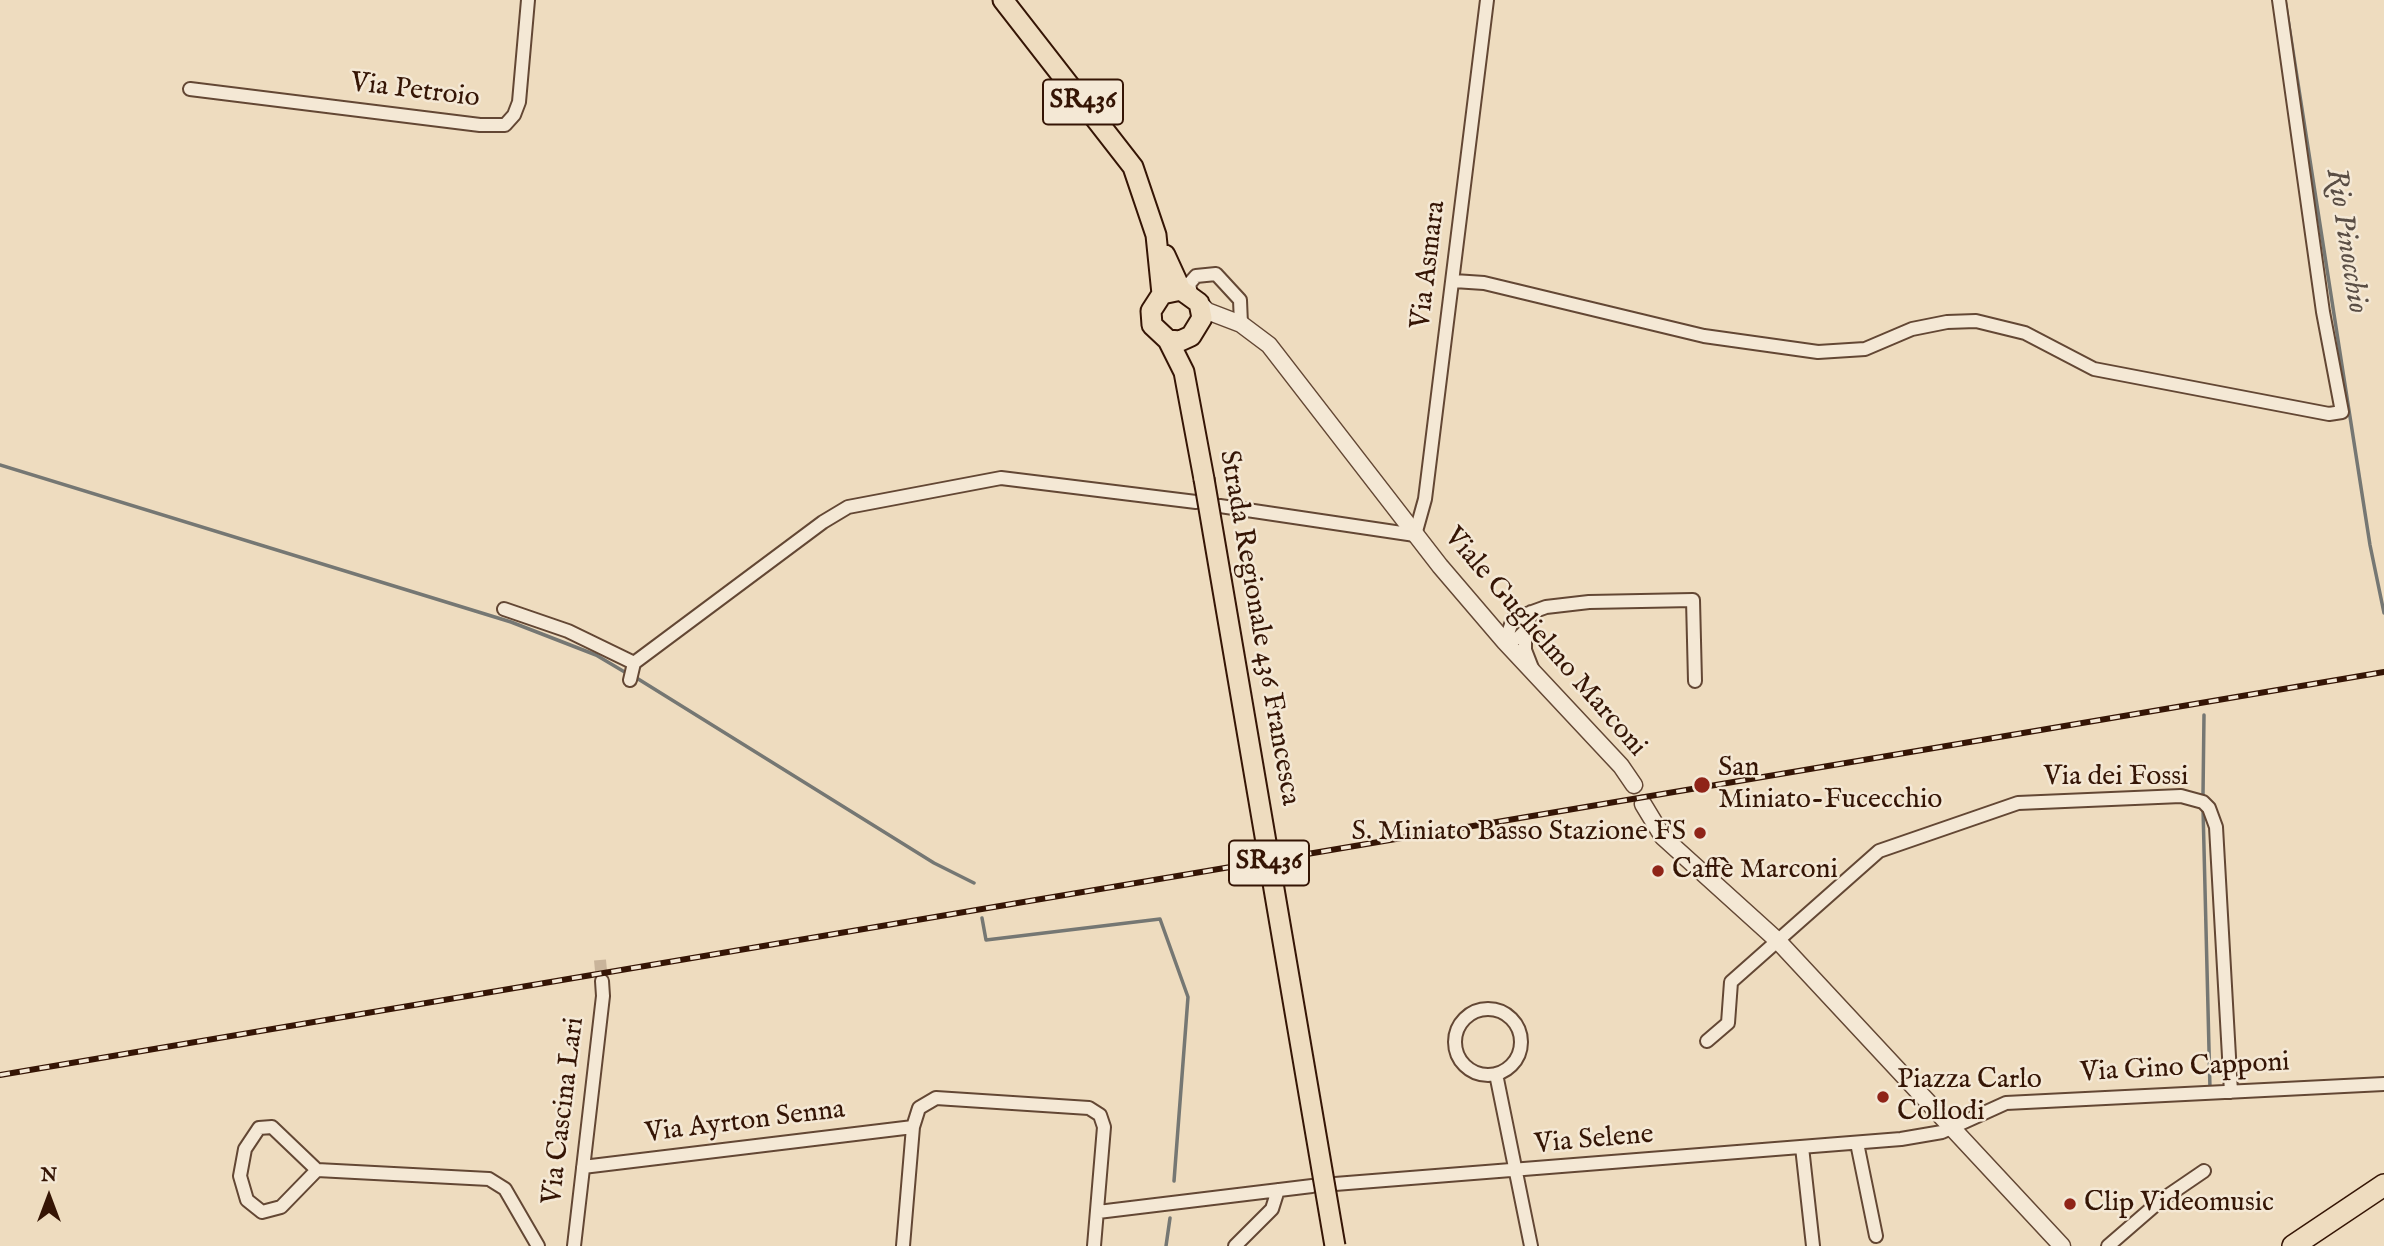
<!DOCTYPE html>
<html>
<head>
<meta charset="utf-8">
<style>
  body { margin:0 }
  #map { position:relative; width:2384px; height:1246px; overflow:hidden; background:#eedcbf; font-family:"IM FELL English",serif }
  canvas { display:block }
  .north { position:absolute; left:14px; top:1162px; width:70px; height:70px; -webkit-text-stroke:5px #f4e8d5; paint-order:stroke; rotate:0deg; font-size:19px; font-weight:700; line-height:28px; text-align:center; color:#351505 }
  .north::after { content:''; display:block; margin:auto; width:24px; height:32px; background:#351505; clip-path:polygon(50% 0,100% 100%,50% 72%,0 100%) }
</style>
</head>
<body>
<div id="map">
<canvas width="2384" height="1246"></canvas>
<div class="north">N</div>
</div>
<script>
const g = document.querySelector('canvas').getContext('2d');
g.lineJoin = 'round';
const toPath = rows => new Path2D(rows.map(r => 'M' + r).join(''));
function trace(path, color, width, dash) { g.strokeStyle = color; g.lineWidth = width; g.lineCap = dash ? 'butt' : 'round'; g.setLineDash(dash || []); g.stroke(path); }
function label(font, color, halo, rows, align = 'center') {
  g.font = font + ' "IM FELL English",serif'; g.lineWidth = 5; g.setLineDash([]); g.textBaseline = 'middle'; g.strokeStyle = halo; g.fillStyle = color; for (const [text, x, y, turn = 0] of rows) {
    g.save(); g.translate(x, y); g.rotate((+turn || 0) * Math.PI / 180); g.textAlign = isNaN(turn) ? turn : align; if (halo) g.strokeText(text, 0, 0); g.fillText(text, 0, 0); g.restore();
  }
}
trace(toPath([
  [2285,0,2370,545,2384,613],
  [0,465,511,622,596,655,628,674],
  [635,677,934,863,974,883],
  [2203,795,2204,715],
  [2203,808,2210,1089],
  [982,918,986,940,1160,919,1188,997,1174,1181],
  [1166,1246,1170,1218]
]), '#757773', 3.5);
trace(toPath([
  [600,960,602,981]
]), '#c9b49a', 12, [12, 6]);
const minor = toPath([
  [190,89,480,125,505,125,514,115,519,102,528,0],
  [1454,281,1484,283,1704,336,1818,352,1865,349,1912,329,1947,322,1976,321,2025,333,2094,369,2329,414,2342,412,2323,312,2279,0],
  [1191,294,1189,284,1196,276,1216,274,1240,300,1241,324],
  [1220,506,1415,535,1425,499,1487,0],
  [504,609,568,631,634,663],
  [1525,631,1525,650,1532,668],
  [1505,642,1513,619,1546,607,1589,602,1693,600,1695,681],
  [1505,642,1518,638,1525,631,1531,612],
  [634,663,823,522,848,507,1001,478,1196,502],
  [630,680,634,663],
  '1455 1042a33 33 0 1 1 66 0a33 33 0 1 1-66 0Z',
  [1707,1041,1728,1023,1731,982,1879,851,2018,803,2181,796,2203,802,2209,808,2216,827,2231,1092],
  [1496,1074,1531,1246],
  [1857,1143,1876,1236],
  [1802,1147,1813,1246],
  [583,1167,913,1127],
  [317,1170,281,1207,262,1212,247,1200,240,1176,245,1149,259,1128,272,1127,317,1170,489,1179,505,1189,538,1246],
  [1335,1184,1901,1139,1942,1132,2006,1103,2384,1084],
  [1098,1212,1312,1186],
  [574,1246,603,996,602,981],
  [903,1246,913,1127,919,1108,936,1098,1089,1108,1100,1115,1104,1127,1094,1246],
  [1235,1246,1272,1209,1278,1190],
  [2108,1246,2160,1201,2204,1171]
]);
const tertiary = toPath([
  [1199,303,1207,311,1241,324,1269,345,1440,566,1505,642,1621,766,1634,785],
  [1643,804,1663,837,1778,941,2062,1246]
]);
const primary = toPath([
  [1003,0,1133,167,1156,235,1162,294],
  [1165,255,1181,290,1199,303,1202,318,1191,336,1180,341,1168,340,1152,325,1151,311,1162,294,1181,290],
  [1168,340,1184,372,1204,479]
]);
const trunk = toPath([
  [2293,1246,2384,1185]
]);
trace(minor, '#634734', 16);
trace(tertiary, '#634734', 19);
trace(primary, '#351505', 23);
trace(trunk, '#351505', 24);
trace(minor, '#f4e8d5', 12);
trace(tertiary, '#f4e8d5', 16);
trace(primary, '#eedcbf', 19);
trace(trunk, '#eedcbf', 21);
const rail = toPath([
  [0,1075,2384,672]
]);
trace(rail, '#351505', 6);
trace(rail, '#f4e8d5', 3.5, [10]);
const primaryBridge = toPath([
  [1204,479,1335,1246]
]);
trace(primaryBridge, '#351505', 23, []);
trace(primaryBridge, '#eedcbf', 19);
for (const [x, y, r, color] of [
  [1702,785,9,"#8f2418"],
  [1700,833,7,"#8f2418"],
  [1658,871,7,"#8f2418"],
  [1883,1097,7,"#8f2418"],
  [2070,1204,7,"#8f2418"]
]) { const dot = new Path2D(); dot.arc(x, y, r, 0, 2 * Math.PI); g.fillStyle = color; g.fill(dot); trace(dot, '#f4e8d5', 2.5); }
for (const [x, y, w] of [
  [1083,102,80],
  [1269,863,80]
]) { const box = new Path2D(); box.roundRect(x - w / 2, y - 22.5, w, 45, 5); g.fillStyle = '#f4e8d5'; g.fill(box); trace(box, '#351505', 2); }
label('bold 26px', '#351505', null, [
  ["SR436",1083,102],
  ["SR436",1269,863]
]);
label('28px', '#351505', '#f4e8d5', [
  ["Via Petroio",415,92,7],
  ["Via Asmara",1430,265,-83],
  ["Strada Regionale 436 Francesca",1258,628,80],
  ["Viale Guglielmo Marconi",1544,643,49],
  ["Via dei Fossi",2116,778],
  ["Via Gino Capponi",2185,1069,-3],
  ["Via Cascina Lari",565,1111,-83],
  ["Via Ayrton Senna",745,1123,-7],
  ["Via Selene",1594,1141,-5]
]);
label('28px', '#351505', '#f4e8d5', [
  ["San",1718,769],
  ["Miniato-Fucecchio",1718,801],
  ["S. Miniato Basso Stazione FS",1686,833,"right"],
  ["Caffè Marconi",1672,871],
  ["Piazza Carlo",1897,1081],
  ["Collodi",1897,1113],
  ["Clip Videomusic",2084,1204]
], 'left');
label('italic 30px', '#5a4e45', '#f4e8d5', [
  ["Rio Pinocchio",2345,241,81]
]);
</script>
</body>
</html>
